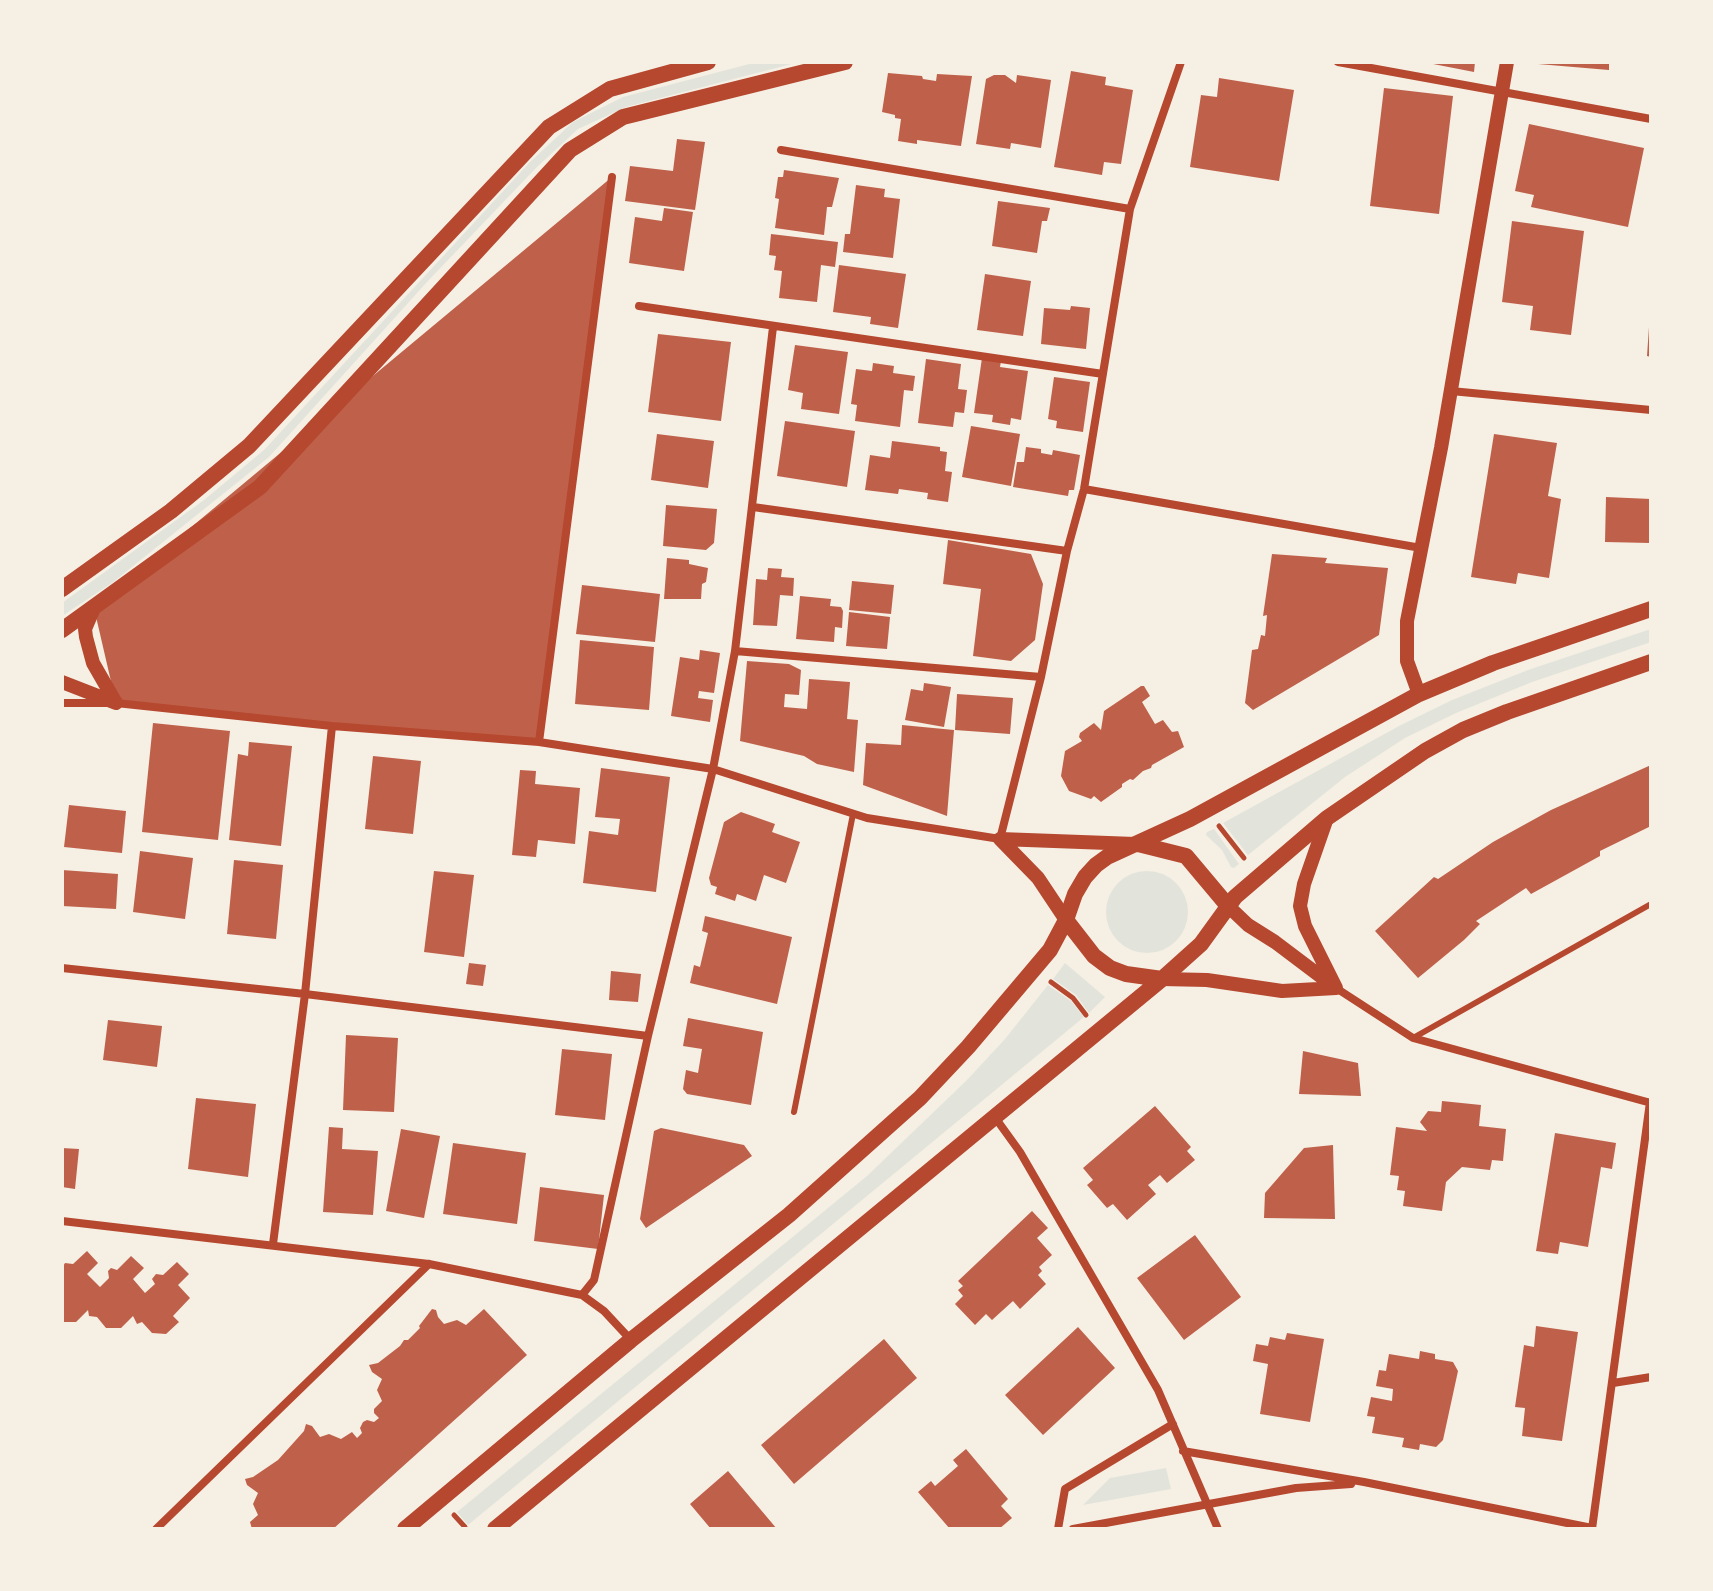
<!DOCTYPE html>
<html>
<head>
<meta charset="utf-8">
<style>
  body { margin:0 }
  #map { position:relative; width:1713px; height:1591px; overflow:hidden; background:#f6efe4; font-family:"IBM Plex Sans",sans-serif }
  canvas { display:block }
  .frame { position:absolute; inset:0; border:64px solid #f6efe4; pointer-events:none }
</style>
</head>
<body>
<div id="map">
<canvas width="1713" height="1591"></canvas>
<div class="frame"></div>
</div>
<script>
const g = document.querySelector('canvas').getContext('2d');
g.lineJoin = 'round';
function paint(path, color) { g.fillStyle = color; g.fill(path, 'evenodd'); }
const toPath = rows => new Path2D(rows.map(r => 'M' + r).join(''));
function trace(path, color, width, dash) { g.strokeStyle = color; g.lineWidth = width; g.lineCap = dash ? 'butt' : 'round'; g.setLineDash(dash || []); g.stroke(path); }
paint(toPath([
  [757,62,799,62,626,107,578,129,536,168,427,282,269,457,112,583,62,616,62,603,204,500,264,450,530,162,573,122,623,97],
  [1651,629,1651,642,1532,682,1456,713,1405,738,1345,777,1248,855,1223,823,1399,726,1452,700,1528,670],
  [1214,829,1239,864,1234,868,1231,867,1222,850,1206,835,1207,832],
  '1106 912a41 41 0 1 1 82 0a41 41 0 1 1-82 0Z',
  [1065,963,1105,997,1089,1013,1076,995,1053,979],
  [1048,985,1071,1001,1084,1017,468,1525,457,1512,867,1176,967,1080,1005,1039],
  [1166,1468,1171,1489,1083,1505,1110,1478]
]), '#e2e4dc');
paint(toPath([
  [1423,62,1475,62,1474,72],
  [1538,62,1609,62,1609,70,1538,64],
  [1071,71,1106,77,1105,85,1133,90,1121,164,1104,162,1102,175,1054,167],
  [888,73,922,76,923,79,936,81,937,74,972,76,961,146,917,140,917,144,898,141,901,119,895,118,895,115,882,112],
  [994,75,1005,75,1016,83,1017,75,1051,80,1041,148,1011,143,1010,149,976,144,986,79],
  [1219,78,1294,90,1279,181,1190,167,1201,95,1217,97],
  [1384,88,1453,96,1439,214,1370,206],
  [1529,124,1644,148,1628,227,1531,207,1534,195,1515,191],
  [677,139,705,142,695,210,625,201,630,166,673,171],
  [784,170,839,178,832,207,827,207,824,235,775,228,779,199,775,198,778,177,783,177],
  [612,177,539,742,116,703,94,608],
  [856,185,885,189,884,197,900,199,893,258,843,252,845,234,850,234],
  [998,201,1050,208,1047,221,1042,221,1037,253,992,246],
  [664,208,693,212,684,271,629,263,635,217,662,221],
  [1512,221,1584,231,1571,335,1530,330,1533,306,1502,302],
  [771,234,838,242,835,267,821,265,817,302,779,298,782,271,774,270,776,256,769,255],
  [839,265,906,274,898,328,870,324,871,317,833,312],
  [985,274,1031,281,1023,336,977,330],
  [1071,306,1090,308,1086,349,1041,344,1044,308,1070,310],
  [1649,327,1651,327,1651,357,1647,356],
  [658,334,731,342,721,421,648,412],
  [795,345,848,352,839,414,801,409,803,393,788,390],
  [982,358,1001,361,1000,367,1028,371,1021,420,1011,418,1010,425,992,422,993,415,974,413],
  [926,359,961,364,958,389,967,390,964,413,955,412,953,427,918,423],
  [873,363,894,366,893,373,915,376,913,391,904,390,900,427,855,421,857,405,851,404,856,369,872,371],
  [1054,377,1090,382,1083,432,1056,428,1057,421,1048,419],
  [785,421,855,431,847,487,777,476],
  [971,426,1020,434,1011,486,962,477],
  [657,434,714,441,708,488,651,480],
  [1494,434,1557,443,1548,496,1561,499,1549,578,1518,573,1516,584,1471,577],
  [892,441,940,447,940,451,947,452,945,471,952,472,948,502,927,499,928,493,899,489,898,494,865,490,870,455,890,458],
  [1026,447,1041,449,1041,453,1052,455,1053,450,1080,455,1074,490,1069,490,1068,496,1013,487,1017,462,1024,462],
  [1606,497,1651,499,1650,543,1605,542],
  [666,505,717,509,714,543,706,550,663,546],
  [948,540,1031,554,1043,584,1035,640,1011,661,973,656,981,589,943,584],
  [1272,554,1327,558,1325,563,1388,568,1379,635,1253,710,1245,703,1252,650,1258,649,1261,635,1265,636,1267,615,1263,616],
  [667,558,689,560,689,564,708,568,706,582,702,584,701,599,664,599],
  [768,568,782,569,781,577,794,578,793,596,780,595,777,626,753,625,756,579,767,580],
  [852,581,894,585,891,614,849,610],
  [582,585,660,594,655,642,576,634],
  [800,596,831,599,830,606,841,607,843,611,842,628,835,627,834,642,796,639],
  [849,612,890,617,887,649,846,646],
  [580,640,654,647,649,710,575,704],
  [700,650,720,653,714,693,699,691,698,698,713,700,710,722,671,716,680,657,699,660],
  [747,661,789,664,801,670,799,695,785,694,784,707,807,709,809,679,850,682,847,719,858,720,854,772,817,764,804,756,740,741],
  [924,683,951,687,944,727,905,720,911,689,923,691],
  [1141,686,1144,686,1150,696,1142,702,1155,724,1163,720,1172,732,1178,731,1184,747,1152,765,1151,768,1143,771,1133,780,1130,779,1122,784,1122,787,1101,802,1094,796,1091,799,1069,791,1061,776,1065,751,1082,741,1079,737,1080,733,1094,723,1101,730,1104,711],
  [957,694,1013,698,1010,734,955,730],
  [153,723,230,731,218,840,142,832],
  [902,725,954,730,947,816,863,785,866,743,901,745],
  [249,742,292,746,281,846,229,840,238,754,248,756],
  [373,756,421,761,413,834,365,829],
  [1651,765,1651,826,1600,851,1600,856,1531,894,1526,888,1476,921,1480,924,1464,940,1418,978,1375,931,1434,877,1438,879,1493,842,1551,810],
  [601,768,670,777,656,892,583,883,589,831,618,835,620,819,595,817],
  [520,770,536,771,535,784,580,788,575,844,538,840,536,857,512,855],
  [69,805,126,811,122,853,64,847],
  [741,812,775,824,772,832,800,842,786,883,764,875,756,901,737,894,735,901,715,894,717,887,711,885,709,878,724,822],
  [140,851,193,858,185,919,133,912],
  [234,860,283,865,276,939,227,934],
  [62,870,118,874,116,909,62,906],
  [434,871,474,875,464,957,424,952],
  [705,916,792,937,777,1004,690,983,694,965,700,967,708,933,702,931],
  [469,963,486,965,483,986,466,984],
  [611,971,641,974,638,1002,609,1000],
  [688,1018,763,1032,751,1105,687,1094,683,1089,686,1070,698,1073,702,1049,683,1046],
  [108,1020,162,1026,157,1067,103,1060],
  [346,1035,398,1038,394,1112,343,1110],
  [562,1049,612,1054,605,1120,555,1115],
  [1303,1051,1358,1063,1361,1096,1299,1094],
  [196,1098,256,1104,248,1177,188,1169],
  [1442,1101,1481,1105,1479,1126,1506,1129,1503,1161,1492,1160,1490,1170,1462,1167,1446,1182,1442,1211,1403,1206,1405,1191,1397,1190,1399,1176,1390,1175,1396,1127,1427,1131,1420,1122,1428,1111,1441,1112],
  [1155,1106,1191,1147,1187,1151,1195,1160,1167,1183,1160,1175,1148,1185,1156,1194,1127,1220,1113,1204,1107,1208,1087,1185,1093,1180,1083,1168],
  [329,1127,343,1128,342,1149,378,1151,373,1215,323,1212],
  [661,1128,744,1145,752,1156,646,1228,640,1219,654,1131],
  [401,1129,440,1136,424,1218,386,1211],
  [1555,1133,1616,1143,1612,1169,1601,1167,1588,1247,1560,1242,1558,1254,1536,1251],
  [453,1143,526,1153,517,1224,443,1214],
  [1333,1145,1335,1219,1264,1218,1265,1193,1304,1148],
  [62,1148,79,1149,75,1189,62,1187],
  [540,1187,604,1195,598,1249,534,1241],
  [1032,1211,1048,1228,1037,1238,1052,1255,1039,1267,1042,1271,1038,1275,1046,1284,1020,1309,1013,1301,992,1320,986,1314,975,1325,955,1304,963,1296,958,1290,963,1286,958,1281],
  [1195,1235,1241,1297,1184,1340,1137,1278],
  [87,1251,98,1263,87,1274,100,1287,109,1278,108,1271,111,1268,117,1270,131,1256,144,1268,133,1279,145,1293,155,1284,152,1279,156,1274,163,1275,177,1262,189,1274,178,1285,190,1298,173,1316,179,1322,166,1334,152,1333,142,1322,137,1324,133,1316,121,1328,106,1328,97,1317,89,1316,88,1310,76,1322,62,1322,62,1275,64,1273,62,1268,65,1263,73,1264],
  [432,1309,436,1310,438,1317,444,1324,457,1320,466,1325,484,1309,527,1355,333,1529,252,1529,250,1522,258,1515,253,1504,258,1493,247,1485,245,1479,253,1477,278,1460,304,1431,306,1424,312,1426,320,1437,329,1434,341,1439,352,1432,357,1438,362,1433,360,1428,363,1422,367,1420,374,1422,379,1418,374,1413,374,1409,382,1401,377,1390,382,1379,372,1372,369,1365,378,1363,400,1346,404,1340,408,1340,420,1328,419,1326],
  [1536,1326,1578,1332,1562,1441,1522,1436,1525,1408,1515,1407,1524,1345,1534,1347],
  [1078,1327,1115,1368,1043,1435,1005,1395],
  [1287,1333,1324,1339,1310,1422,1260,1414,1268,1364,1253,1361,1256,1344,1268,1346,1270,1337,1285,1340],
  [884,1339,917,1378,794,1484,761,1445],
  [1420,1351,1435,1354,1435,1359,1453,1362,1458,1371,1443,1440,1436,1447,1420,1444,1419,1450,1402,1447,1404,1438,1372,1433,1375,1417,1367,1416,1371,1397,1392,1401,1393,1389,1376,1386,1379,1370,1386,1371,1389,1354,1419,1359],
  [966,1449,1008,1499,1001,1506,1012,1518,999,1529,950,1529,918,1492,931,1481,935,1486,958,1466,953,1460],
  [728,1471,777,1529,711,1529,690,1504]
]), '#bf614a');
trace(toPath([
  [1219,826,1244,858],
  [1051,982,1073,998,1086,1015],
  [454,1515,465,1527]
]), '#b5482f', 5);
trace(toPath([
  [1413,1038,1651,904],
  [794,1112,853,814]
]), '#b5482f', 6);
trace(toPath([
  [1338,62,1651,119],
  [781,150,1130,209],
  [639,306,1103,374],
  [1451,391,1651,410],
  [1084,489,1421,548],
  [753,507,1067,551],
  [735,651,1041,677],
  [62,703,116,703,332,726,539,742,713,769,867,818,1000,839,1041,677,1067,551,1084,489,1130,209,1181,62],
  [539,742,612,177],
  [62,968,305,994,648,1036],
  [1336,988,1413,1038,1651,1103],
  [994,1116,1020,1152,1158,1390,1218,1529],
  [62,1221,429,1264,582,1295,604,1311,631,1340],
  [273,1244,305,994,332,726],
  [582,1295,594,1280,648,1036,713,769,735,651,773,327],
  [1613,1383,1651,1377],
  [1183,1451,1364,1482,1592,1528],
  [156,1529,429,1264],
  [1058,1529,1065,1489,1173,1424],
  [1073,1529,1296,1488,1351,1484],
  [1592,1529,1650,1102]
]), '#b5482f', 8);
trace(toPath([
  [94,608,85,629,86,637,93,663,116,703],
  [62,682,116,703],
  [1419,694,1407,661,1407,621,1441,448,1507,62],
  [1327,818,1304,884,1300,906,1305,926,1336,988],
  [1000,839,1135,844],
  [1000,839,1038,878,1066,920],
  [1228,906,1248,925,1275,942,1332,985],
  [1162,979,1207,980,1282,991,1336,988]
]), '#b5482f', 14);
trace(toPath([
  [62,589,171,511,249,446,549,127,610,89,708,62],
  [62,630,260,487,570,150,623,117,845,62],
  [1138,844,1186,856,1228,906],
  [1066,920,1094,956,1110,968,1126,974,1162,979],
  [405,1529,631,1340,789,1215,920,1098,968,1047,1050,950,1066,920,1075,894,1085,877,1096,865,1107,857,1190,819,1419,694,1493,663,1651,609],
  [495,1529,1162,979,1201,944,1235,897,1327,818,1425,751,1463,730,1507,712,1651,662]
]), '#b5482f', 16);
</script>
</body>
</html>
